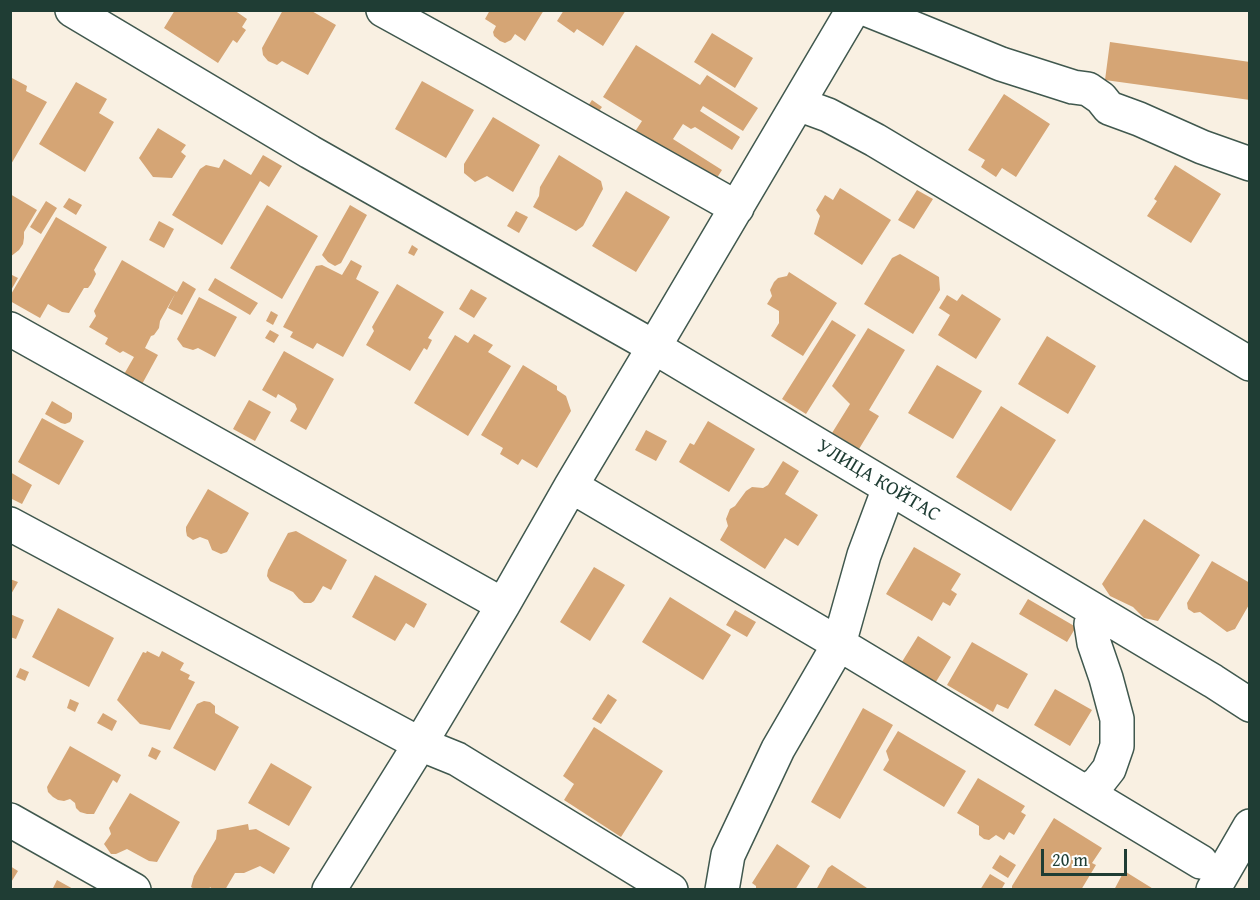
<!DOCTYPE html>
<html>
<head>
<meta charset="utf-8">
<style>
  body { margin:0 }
  #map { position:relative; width:1260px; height:900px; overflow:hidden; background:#f9f0e2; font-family:"Gentium Book Plus",serif }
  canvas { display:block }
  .frame { position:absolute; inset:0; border:12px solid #1f3d34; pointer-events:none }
  .scale { position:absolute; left:1041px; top:849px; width:86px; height:27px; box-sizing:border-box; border:3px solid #1f3d34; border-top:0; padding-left:8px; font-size:18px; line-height:21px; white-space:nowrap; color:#1f3d34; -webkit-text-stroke:4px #fff; paint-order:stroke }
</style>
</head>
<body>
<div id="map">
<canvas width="1260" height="900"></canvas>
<div class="frame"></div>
<div class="scale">20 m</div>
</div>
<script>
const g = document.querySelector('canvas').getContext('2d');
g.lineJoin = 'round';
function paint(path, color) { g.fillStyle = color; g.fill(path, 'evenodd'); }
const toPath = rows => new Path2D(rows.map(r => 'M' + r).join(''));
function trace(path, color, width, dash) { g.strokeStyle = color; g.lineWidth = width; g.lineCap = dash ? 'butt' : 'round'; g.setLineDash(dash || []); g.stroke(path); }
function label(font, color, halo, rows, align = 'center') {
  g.font = font + ' "Gentium Book Plus",serif'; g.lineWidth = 4.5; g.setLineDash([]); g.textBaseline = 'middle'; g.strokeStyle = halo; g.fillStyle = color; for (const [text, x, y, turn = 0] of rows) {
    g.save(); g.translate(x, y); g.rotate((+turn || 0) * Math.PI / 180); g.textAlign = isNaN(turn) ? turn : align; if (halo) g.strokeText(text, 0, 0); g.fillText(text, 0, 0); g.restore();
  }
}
paint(toPath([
  [175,10,234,10,247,19,242,27,246,30,237,43,233,40,218,63,164,28],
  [283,10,310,10,336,25,308,75,282,61,277,65,268,61,263,55,262,48],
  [490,10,544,10,525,41,515,34,511,40,505,43,500,41,494,36,493,32,496,26,485,19],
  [564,10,626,10,603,46,577,29,574,33,557,21],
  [712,33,753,58,735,88,694,62],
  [1110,42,1250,62,1250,100,1105,80],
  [636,45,700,85,707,75,758,108,743,131,703,106,700,111,740,137,732,150,695,127,691,129,683,124,673,139,722,170,713,184,634,133,642,121,603,97],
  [10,77,27,86,26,91,47,102,10,166],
  [422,81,474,110,446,158,395,129],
  [76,82,107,99,99,113,114,122,85,172,39,144],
  [1004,94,1050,124,1016,177,1002,168,996,177,981,167,985,160,968,150],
  [592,100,602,107,596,115,586,109],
  [493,117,540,145,513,192,487,176,475,182,464,173,464,164],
  [158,128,186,145,181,152,186,156,172,178,153,177,139,158],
  [263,155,282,166,269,187,260,181,222,245,172,215,200,169,206,165,219,168,224,159,251,175],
  [559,155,601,181,603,189,583,226,576,231,533,207,539,196,540,187],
  [1175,165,1221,194,1191,243,1147,216,1157,201,1154,199],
  [840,188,891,220,862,265,814,234,820,216,816,210,825,195,833,200],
  [917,190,933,199,914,229,898,220],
  [626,191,670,217,636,272,592,246],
  [10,194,37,210,24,232,24,238,23,244,19,250,10,257],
  [69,198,82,205,76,215,63,207],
  [46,201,57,208,41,234,30,227],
  [267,205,318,236,282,299,230,268],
  [350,205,367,215,341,263,335,266,328,262,322,255],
  [516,211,528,217,519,233,507,226],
  [56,217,107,247,94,270,96,274,91,284,88,288,84,288,69,313,62,312,48,304,40,318,10,301,10,296],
  [159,221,174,229,164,248,149,240],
  [412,245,418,249,414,256,408,253],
  [900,254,939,277,940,290,913,334,864,304,892,258],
  [122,260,177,292,183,281,196,289,182,315,168,308,175,294,160,321,159,328,154,335,151,336,145,348,158,355,141,386,123,376,134,357,123,351,120,353,105,344,108,338,89,327,96,316,94,311],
  [351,260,362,266,356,279,379,292,343,357,317,343,313,349,290,337,293,332,283,327,316,266,322,265,342,275],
  [789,272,837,303,803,356,771,336,779,323,779,311,767,304,772,296,770,290,774,282,778,278,787,276],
  [10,274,18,278,10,292],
  [215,278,258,303,250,315,208,290],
  [397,284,444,312,428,338,432,340,427,350,424,348,410,371,366,345,374,331,372,327],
  [471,289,487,298,474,318,459,309],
  [962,294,1001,319,976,359,938,335,950,315,939,308,947,295,957,301],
  [199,297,237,317,215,357,198,348,193,350,183,347,177,339],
  [271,311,278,315,273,325,266,321],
  [832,320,856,335,806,414,782,399],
  [868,328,905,350,869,410,879,416,859,449,832,433,850,404,832,386],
  [270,330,279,335,274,343,265,338],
  [474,334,493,345,488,352,511,366,468,436,414,403,455,335,468,343],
  [1047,336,1096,366,1068,414,1018,384],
  [284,351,334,379,306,430,290,421,297,409,295,404,278,394,276,398,262,390],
  [523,365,557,386,557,390,566,396,571,411,537,468,522,459,518,465,500,454,503,448,481,435],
  [937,365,982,391,953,439,908,413],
  [249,400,271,412,255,441,233,429],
  [52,401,72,413,72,418,70,422,65,424,61,423,45,414],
  [1001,406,1056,440,1011,511,956,477],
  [42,418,84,441,59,485,18,462],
  [708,421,755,449,729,492,679,462,690,443,694,445],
  [646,430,667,441,656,461,635,450],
  [783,461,799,471,785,494,818,515,798,546,785,538,765,569,720,540,728,526,726,519,730,509,735,506,746,491,752,487,763,488,768,485],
  [10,472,32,485,22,504,10,498],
  [208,489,249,513,227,552,221,554,212,550,208,540,200,537,193,540,187,536,186,531,186,527],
  [1144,519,1200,555,1158,621,1144,618,1133,607,1110,596,1102,584],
  [296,531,347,560,331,590,323,586,314,601,311,603,304,603,299,599,293,592,270,581,267,576,268,570,288,533],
  [914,547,961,574,951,590,957,594,950,606,943,602,932,621,886,594],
  [1212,561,1250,583,1250,603,1235,629,1227,632,1200,612,1194,613,1188,609,1187,603],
  [594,567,625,585,590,641,560,622],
  [375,575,427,604,414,628,406,623,395,641,352,617],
  [10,579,18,582,10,596],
  [670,597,731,635,703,680,642,642],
  [1028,599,1076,627,1067,642,1019,614],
  [58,608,114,638,89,687,32,657],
  [735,610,756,622,747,637,726,625],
  [10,614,24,620,16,639,10,637],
  [918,636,951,657,934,685,900,665],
  [972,642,1028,674,1008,709,997,704,993,712,947,685],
  [147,651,159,657,162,651,184,663,180,670,190,675,188,679,195,682,170,730,140,724,117,700,143,652,146,653],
  [20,668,29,672,25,681,16,677],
  [1055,689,1092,710,1070,746,1034,725],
  [608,694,617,700,601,724,592,719],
  [70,699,79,703,75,712,67,708],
  [204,701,210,702,215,706,215,713,239,727,215,771,173,748,197,704],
  [863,708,893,725,840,819,811,802],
  [103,713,117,721,112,731,97,723],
  [594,727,663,771,621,837,564,800,574,784,563,776],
  [898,731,966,771,944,807,883,770,889,760,886,751],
  [70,746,121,775,117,783,113,780,94,814,87,814,80,812,76,808,75,803,70,799,64,801,58,800,53,797,48,792,47,787],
  [152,747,161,751,156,760,148,756],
  [271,763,312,787,289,826,248,803],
  [978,778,1025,806,1021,812,1026,815,1014,835,1009,832,1004,840,996,835,989,840,984,839,979,835,979,826,957,813],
  [130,793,180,822,157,862,149,861,127,849,116,854,111,854,104,844,111,834,109,828],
  [1054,818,1102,848,1092,863,1096,865,1081,890,1012,890,1012,886],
  [248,824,249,830,256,829,290,848,274,874,260,866,244,873,235,873,225,890,213,890,210,887,209,890,196,890,191,887,194,876,216,839,217,830],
  [777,844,810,866,795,890,756,890,756,886,752,883],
  [1000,855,1016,865,1008,878,992,868],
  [832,865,870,890,816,890,828,868],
  [10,866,18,871,10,884],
  [1126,872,1155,890,1114,890,1122,875],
  [990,874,1005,883,1001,890,980,890],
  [57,880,75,890,52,890]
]), '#d5a575');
const minor = toPath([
  [72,10,310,152,654,347,1213,681,1250,705],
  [383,10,492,70,737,208],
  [868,10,913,28,1001,64,1073,87,1088,89,1101,98,1109,108,1139,119,1202,147,1250,164],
  [798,104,828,115,875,140,1250,364],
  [10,329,503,605],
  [571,486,839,644,1201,862],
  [10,524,420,744,457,759,671,890],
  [1085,792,1098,783,1109,769,1117,746,1117,719,1106,678,1094,643,1091,624,1097,613],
  [10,820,134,890],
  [329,890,420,744,503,605,571,486,654,347,853,10],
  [722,890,728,855,778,749,839,644,864,555,889,488],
  [1213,890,1250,826]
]);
trace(minor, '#40584e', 36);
trace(minor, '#fff', 33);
label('20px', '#1f3d34', '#fff', [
  ["УЛИЦА КОЙТАС",878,481,31]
]);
</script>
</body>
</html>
